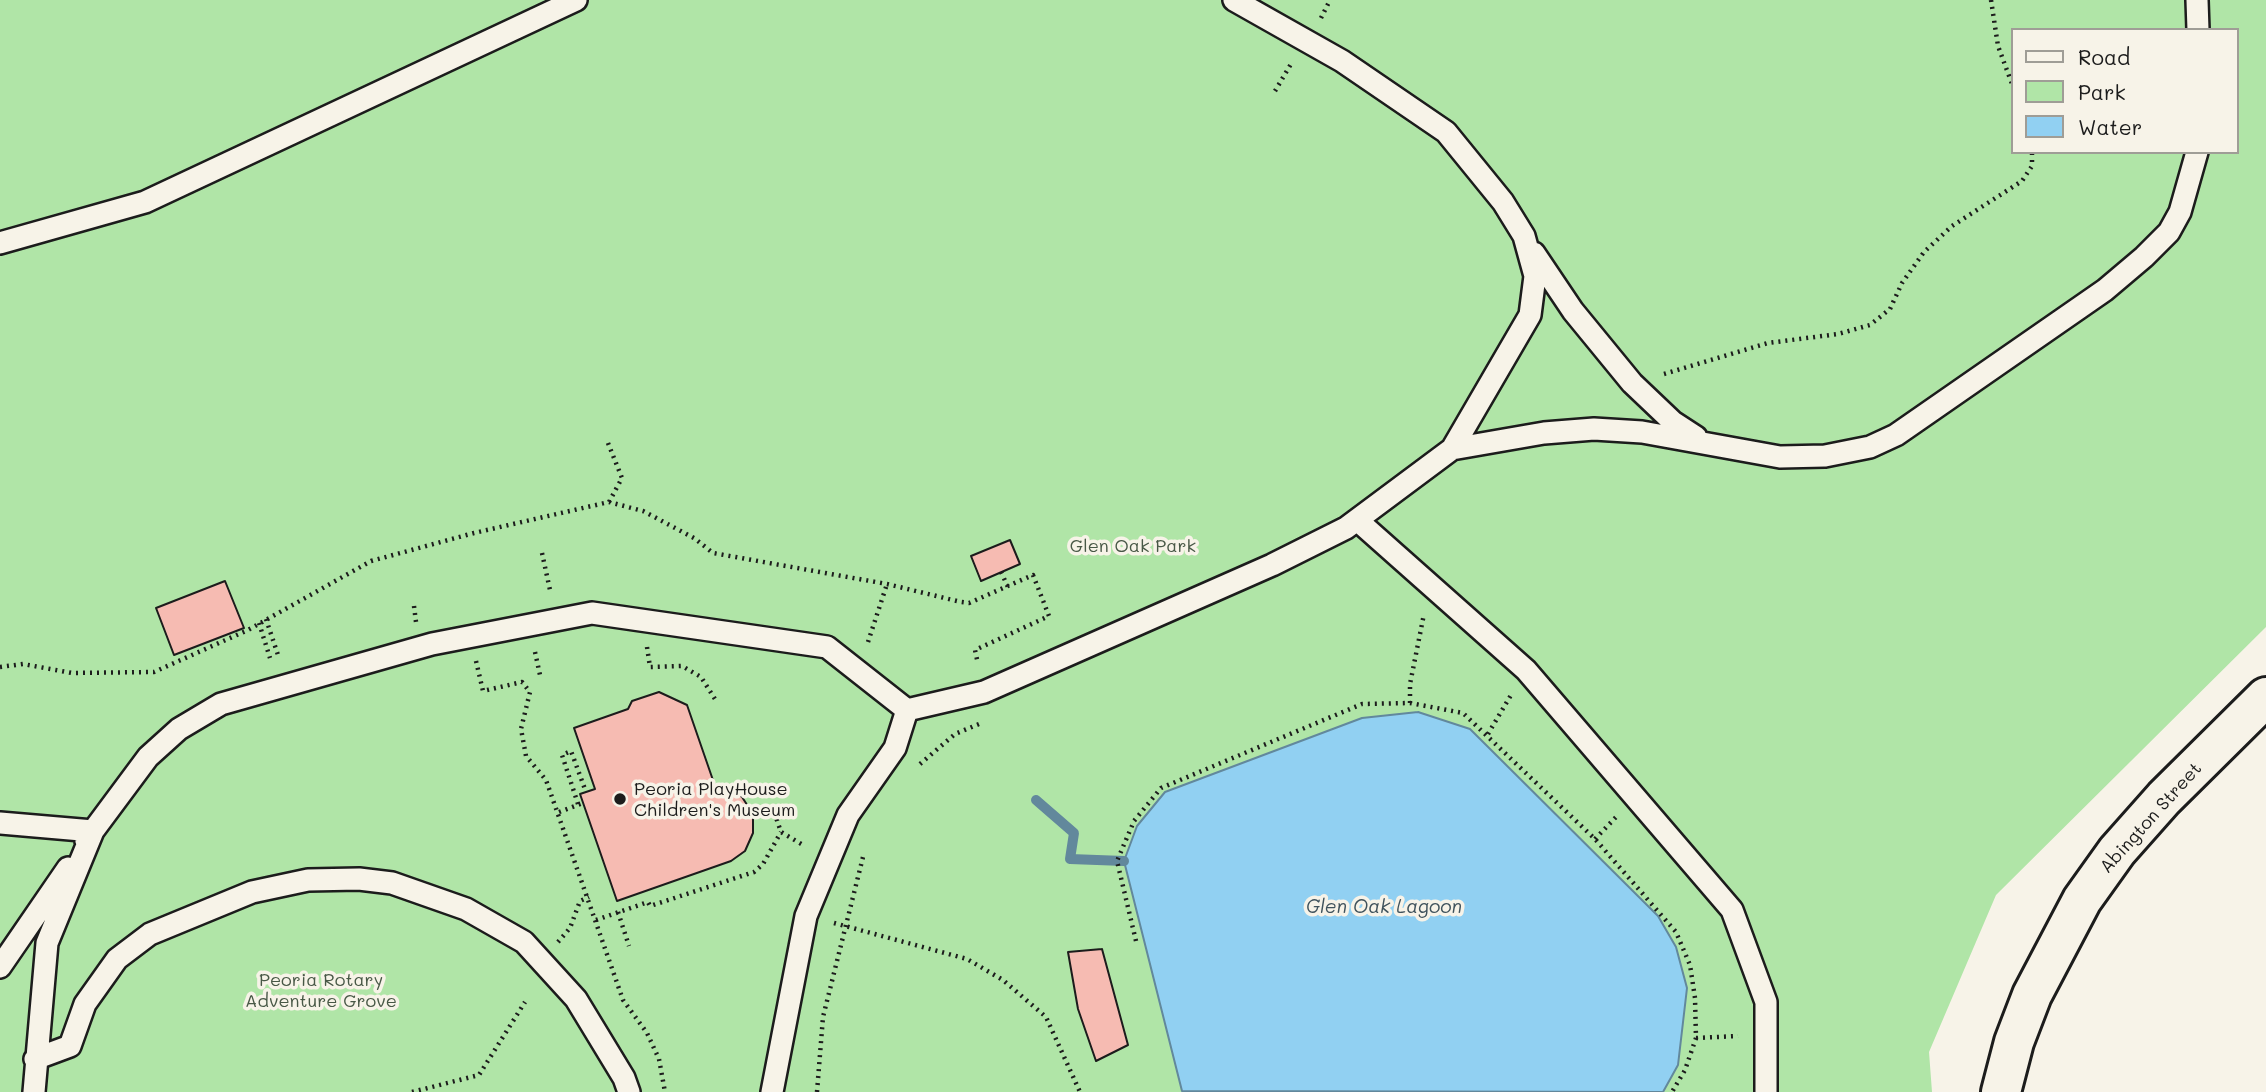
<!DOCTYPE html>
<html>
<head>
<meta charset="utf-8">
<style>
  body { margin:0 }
  #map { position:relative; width:2266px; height:1092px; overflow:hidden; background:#f7f3e8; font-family:Mali,sans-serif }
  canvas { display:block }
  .legend { position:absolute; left:2011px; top:28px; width:228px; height:126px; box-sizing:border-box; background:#f7f3e8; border:2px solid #9f9d96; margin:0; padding:9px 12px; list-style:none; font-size:21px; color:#1c1c1c }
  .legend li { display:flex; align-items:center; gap:14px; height:35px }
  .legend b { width:35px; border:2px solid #9f9d96 }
</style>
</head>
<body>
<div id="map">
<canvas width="2266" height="1092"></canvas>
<ul class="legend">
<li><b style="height:9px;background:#f7f3e8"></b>Road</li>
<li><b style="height:19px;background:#b0e5a7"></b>Park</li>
<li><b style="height:19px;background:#91d0f2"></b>Water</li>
</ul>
</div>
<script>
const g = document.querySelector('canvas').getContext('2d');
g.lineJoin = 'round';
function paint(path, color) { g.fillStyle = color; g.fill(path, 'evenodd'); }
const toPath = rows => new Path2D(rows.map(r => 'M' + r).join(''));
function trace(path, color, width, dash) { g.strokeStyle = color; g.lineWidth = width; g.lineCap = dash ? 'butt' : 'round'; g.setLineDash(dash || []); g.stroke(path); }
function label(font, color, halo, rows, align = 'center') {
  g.font = font + ' Mali,sans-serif'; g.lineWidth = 7; g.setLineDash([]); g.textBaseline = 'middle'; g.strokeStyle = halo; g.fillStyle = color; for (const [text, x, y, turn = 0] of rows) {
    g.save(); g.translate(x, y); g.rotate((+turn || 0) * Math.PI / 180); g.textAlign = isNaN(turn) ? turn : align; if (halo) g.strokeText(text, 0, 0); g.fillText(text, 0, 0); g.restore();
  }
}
paint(toPath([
  [0,0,2266,0,2266,627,1996,895,1929,1052,1932,1092,0,1092],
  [2012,30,2236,30,2236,152,2012,152]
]), '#b0e5a7');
const water = toPath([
  [1418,712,1470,729,1658,916,1676,947,1687,988,1678,1065,1663,1092,1182,1091,1124,861,1137,826,1165,792,1362,718,1418,712]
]);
paint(water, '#91d0f2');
trace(water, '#62889c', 2);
trace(toPath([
  [1036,800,1074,833,1070,859,1124,861]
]), '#62889c', 10);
const building = toPath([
  [1010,540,1020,564,981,581,971,556,1010,540],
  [225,581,244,628,174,655,156,608,225,581],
  [659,692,687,705,715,786,725,787,742,797,753,814,753,833,745,851,731,861,617,901,580,794,595,789,574,728,628,709,632,701,659,692],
  [1102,949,1128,1045,1096,1061,1078,1009,1068,952,1102,949]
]);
paint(building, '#f6bbb2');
trace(building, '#1c1c1c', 2);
const service = toPath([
  [2197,0,2198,30],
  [0,243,145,202,576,0],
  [1534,253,1573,311,1632,383,1673,422,1696,437],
  [1452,449,1544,433,1594,429,1642,432,1780,457,1825,456,1870,447,1896,435,2105,290,2144,257,2169,232,2180,212,2197,152],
  [1357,520,1526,670,1732,910,1766,1002,1766,1092],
  [907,710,984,692,1272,565,1346,528,1452,449,1530,315,1535,276,1524,236,1503,202,1446,132,1342,61,1234,0],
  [0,823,93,831,86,841],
  [0,967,68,868],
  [35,1059,70,1046,85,1004,117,959,150,934,252,892,308,880,359,879,392,883,466,909,524,942,576,999,624,1078,629,1092],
  [34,1092,47,943,93,831,148,757,179,729,221,704,432,644,592,613,827,647,907,710],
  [772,1092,806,916,848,815,895,748,907,710]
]);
const tertiary = toPath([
  [2001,1092,2014,1042,2032,995,2082,900,2117,851,2164,798,2266,697]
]);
trace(service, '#1c1c1c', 26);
trace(tertiary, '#1c1c1c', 44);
trace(toPath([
  [1991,0,1998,46,2012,84],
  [1321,18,1330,0],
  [1275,91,1291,64],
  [1664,374,1768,343,1838,334,1870,325,1890,309,1902,283,1924,252,1952,226,2022,181,2032,166,2032,152],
  [608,443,622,478,609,502],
  [542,553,550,590],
  [1001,572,1008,587],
  [414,606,416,622],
  [266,619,278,655],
  [259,623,270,658],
  [868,642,887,584],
  [647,647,650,667,682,666,701,677,715,699],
  [535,652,540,675],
  [476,661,483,691,522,682,530,692,521,729,526,756,546,780,623,1000,647,1033,659,1059,665,1092],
  [0,667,23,664,72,673,154,672,248,630,371,561,474,533,609,502,643,511,694,538,713,553,887,584,961,602,969,603,1033,575,1049,616,975,650,978,664],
  [1410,703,1410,684,1424,614],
  [1488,734,1511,695],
  [920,764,955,734,979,724],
  [578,804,562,755,571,751,586,792],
  [772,806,781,832,803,845],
  [559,812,583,803],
  [1595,839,1617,816],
  [618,912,629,946],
  [596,920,648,902,650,906,754,872,763,864,781,832],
  [834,923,967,959,1003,980,1046,1017,1080,1092],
  [1136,941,1117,861,1134,821,1161,788,1362,704,1410,703,1463,713,1595,839,1676,932,1690,965,1695,998,1696,1038,1685,1070,1672,1092],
  [558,942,570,928,580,901,589,897],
  [1696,1038,1738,1036],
  [412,1092,479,1075,525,1002],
  [817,1092,823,1017,863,857]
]), '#1c1c1c', 4.5, [2, 5]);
trace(service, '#f7f3e8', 21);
trace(tertiary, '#f7f3e8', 38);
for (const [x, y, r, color] of [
  [620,799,7,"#1c1c1c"]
]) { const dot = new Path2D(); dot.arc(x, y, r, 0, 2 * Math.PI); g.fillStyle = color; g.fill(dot); trace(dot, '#f7f3e8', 2.5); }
label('18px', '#485846', '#f7f3e8', [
  ["Glen Oak Park",1133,546],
  ["Peoria Rotary",321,980],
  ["Adventure Grove",321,1001]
]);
label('18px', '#1c1c1c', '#f7f3e8', [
  ["Peoria PlayHouse",634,789],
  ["Children's Museum",634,810]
], 'left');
label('18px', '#1c1c1c', '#f7f3e8', [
  ["Abington Street",2151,818,-48]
]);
label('italic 19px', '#3f525c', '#f7f3e8', [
  ["Glen Oak Lagoon",1384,907]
]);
</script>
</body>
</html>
